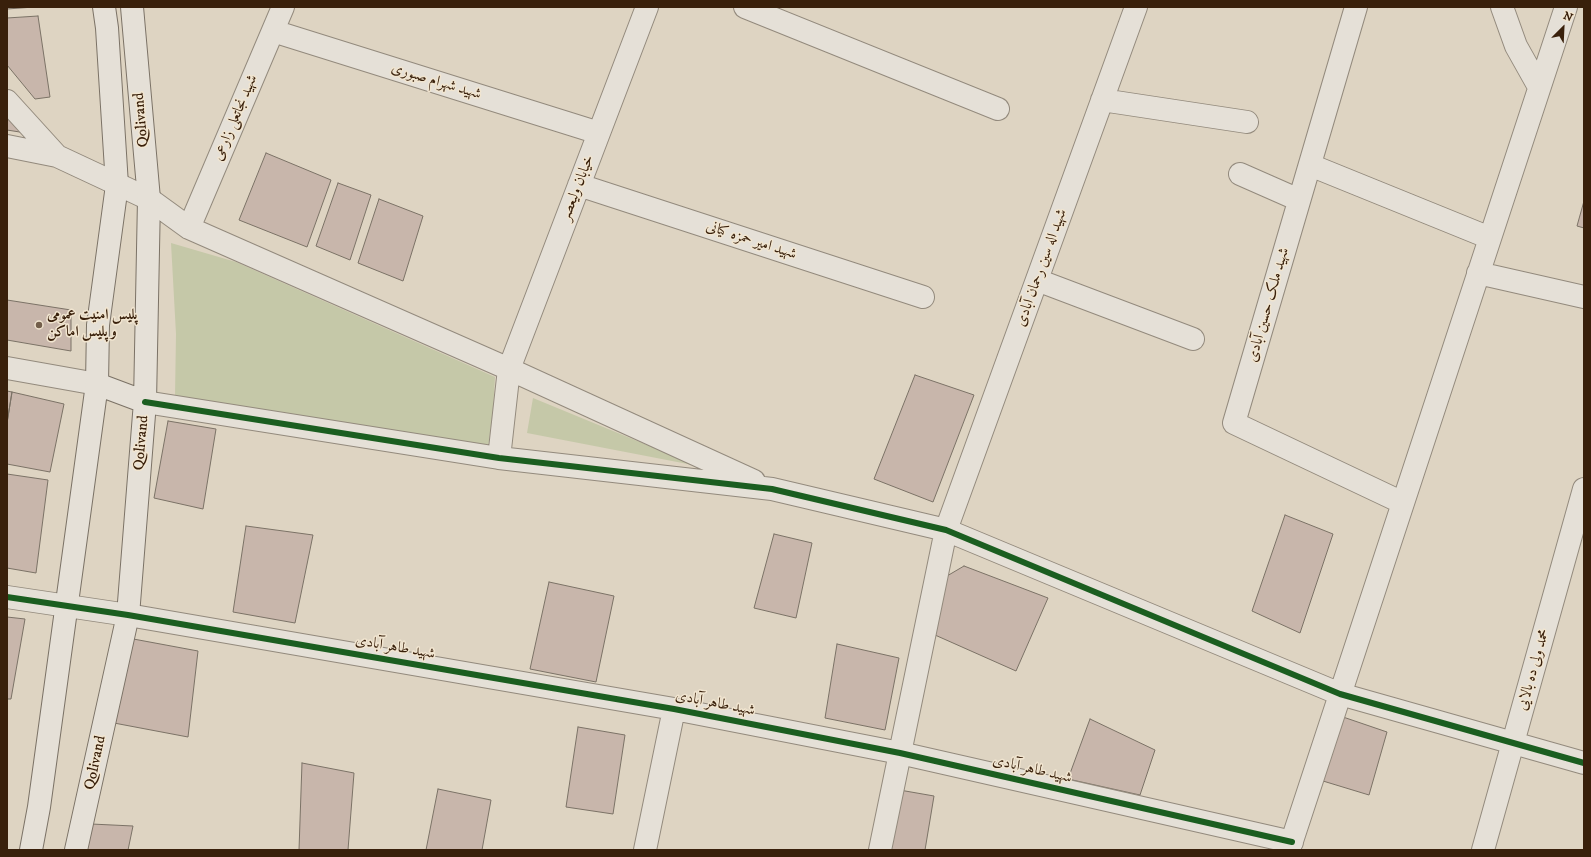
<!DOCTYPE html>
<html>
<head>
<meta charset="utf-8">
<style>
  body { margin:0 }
  #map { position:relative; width:1591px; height:857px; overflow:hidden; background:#ded4c2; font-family:"IM FELL DW Pica",serif }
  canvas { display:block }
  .frame { position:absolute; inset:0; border:8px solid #39200b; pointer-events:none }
  .north { position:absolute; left:1543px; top:8px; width:40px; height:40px; -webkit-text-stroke:3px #f1e5d0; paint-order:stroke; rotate:24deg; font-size:11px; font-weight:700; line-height:16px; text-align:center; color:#39200b }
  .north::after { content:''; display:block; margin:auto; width:14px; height:18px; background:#39200b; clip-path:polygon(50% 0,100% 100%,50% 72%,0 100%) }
</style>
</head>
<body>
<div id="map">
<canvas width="1591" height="857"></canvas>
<div class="frame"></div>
<div class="north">N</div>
</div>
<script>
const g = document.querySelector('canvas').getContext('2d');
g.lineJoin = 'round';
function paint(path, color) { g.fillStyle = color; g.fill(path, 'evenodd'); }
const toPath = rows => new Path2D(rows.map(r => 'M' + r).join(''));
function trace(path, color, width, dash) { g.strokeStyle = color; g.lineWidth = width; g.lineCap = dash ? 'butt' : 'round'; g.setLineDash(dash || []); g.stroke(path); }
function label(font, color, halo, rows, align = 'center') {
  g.font = font + ' "IM FELL DW Pica",Amiri,serif'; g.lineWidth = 3; g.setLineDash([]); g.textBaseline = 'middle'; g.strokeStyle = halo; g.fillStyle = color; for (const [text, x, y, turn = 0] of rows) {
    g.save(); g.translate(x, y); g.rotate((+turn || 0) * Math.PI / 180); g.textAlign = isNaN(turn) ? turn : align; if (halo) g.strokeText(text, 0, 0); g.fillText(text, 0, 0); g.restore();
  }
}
paint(toPath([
  [171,243,236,262,495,377,493,411,488,448,175,396,176,334],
  [533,398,698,466,527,433]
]), '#c5c8a8');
const building = toPath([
  [7,7,34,7,7,9,7,7],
  [38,16,50,97,35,99,7,65,7,18,38,16],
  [7,116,26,133,7,130,7,116],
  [266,153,331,180,307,247,239,220,266,153],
  [338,183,371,195,350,260,316,246,338,183],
  [379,199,423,216,403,281,358,263,379,199],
  [1584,201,1584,228,1577,226,1584,201],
  [7,300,71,310,71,351,7,340,7,300],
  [915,375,974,395,933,502,874,479,915,375],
  [7,391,12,392,7,423,7,391],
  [12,392,64,404,50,472,7,464,7,423,12,392],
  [168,421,216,429,203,509,154,498,168,421],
  [7,474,48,480,36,573,7,568,7,474],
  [1285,515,1333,534,1300,633,1252,611,1285,515],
  [246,526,313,535,295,623,233,612,246,526],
  [774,534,812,543,796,618,754,608,774,534],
  [964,566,1048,598,1016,671,935,635,947,576,964,566],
  [549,582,614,596,596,682,530,669,549,582],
  [7,617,25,619,11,699,7,699,7,617],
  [128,638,198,651,188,737,114,723,128,638],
  [837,644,899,658,885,730,825,718,837,644],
  [1343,717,1387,732,1369,795,1323,781,1343,717],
  [1090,719,1155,750,1140,795,1068,779,1090,719],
  [578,727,625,735,613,814,566,807,578,727],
  [302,763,354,773,348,850,299,850,302,763],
  [888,788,934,796,925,850,874,850,888,788],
  [438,789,491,800,482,850,426,850,438,789],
  [91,824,133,826,128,850,85,850,91,824]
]);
paint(building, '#c8b6ab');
trace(building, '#7b7266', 1);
const minor = toPath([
  [745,7,998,109],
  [1356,7,1234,423,1403,503],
  [1502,7,1516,46,1539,87],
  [273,31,599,133],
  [1102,100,1247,122],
  [7,101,57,156,149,199,189,228,509,369,754,481],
  [7,146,57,156],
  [1310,165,1490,238],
  [1240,174,1299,200],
  [579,185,923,297],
  [189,228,283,7],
  [1478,273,1584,297],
  [1037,280,1193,339],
  [7,368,97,384],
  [145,402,499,458,772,489,946,530,1340,694,1584,763],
  [499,458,509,369,647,7],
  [128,615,674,709,900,753,1292,842],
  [645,850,674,709],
  [880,850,946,530,1136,7],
  [1289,850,1566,7],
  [1483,850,1584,489]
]);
const tertiary = toPath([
  [7,597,128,615]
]);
const secondary = toPath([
  [97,384,145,402],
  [31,850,39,807,97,384,98,325,117,185,107,28,104,7],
  [76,850,128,615,145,402,149,199,132,7]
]);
trace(minor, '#938a7d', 24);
trace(tertiary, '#938a7d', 24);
trace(secondary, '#7b7266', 24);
trace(minor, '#e5e0d7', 22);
trace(tertiary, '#e5e0d7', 22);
trace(secondary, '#e5e0d7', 22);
trace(toPath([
  [145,402,499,458,772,489,946,530,1340,694,1584,763],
  [7,597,128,615,674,709,900,753,1292,842]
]), '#1b5e20', 6);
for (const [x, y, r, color] of [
  [39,325,4,"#735f4b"]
]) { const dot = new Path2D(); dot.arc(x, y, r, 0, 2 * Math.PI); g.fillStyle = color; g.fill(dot); trace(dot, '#f1e5d0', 1.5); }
label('15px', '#39200b', '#f1e5d0', [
  ["شهید شهرام صبوری",436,82,17],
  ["شهید نجاتعلی زارعی",236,118,-67],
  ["Qolivand",142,120,-95],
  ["خیابان ولیعصر",578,188,-69],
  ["شهید امیر حمزه کیانی",751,241,18],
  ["شهید اله سین رحمان آبادی",1042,268,-70],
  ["شهید ملک حسین آبادی",1269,305,-74],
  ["Qolivand",142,443,-85],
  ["شهید طاهر آبادی",395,648,10],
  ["محمد ولی ده بالایی",1534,670,-74],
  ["شهید طاهر آبادی",715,704,11],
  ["Qolivand",96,763,-78],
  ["شهید طاهر آبادی",1032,770,13]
]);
label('bold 15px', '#39200b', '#f1e5d0', [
  ["پلیس امنیت عمومی",47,316],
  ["و پلیس اماکن",47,333]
], 'left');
</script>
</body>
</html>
